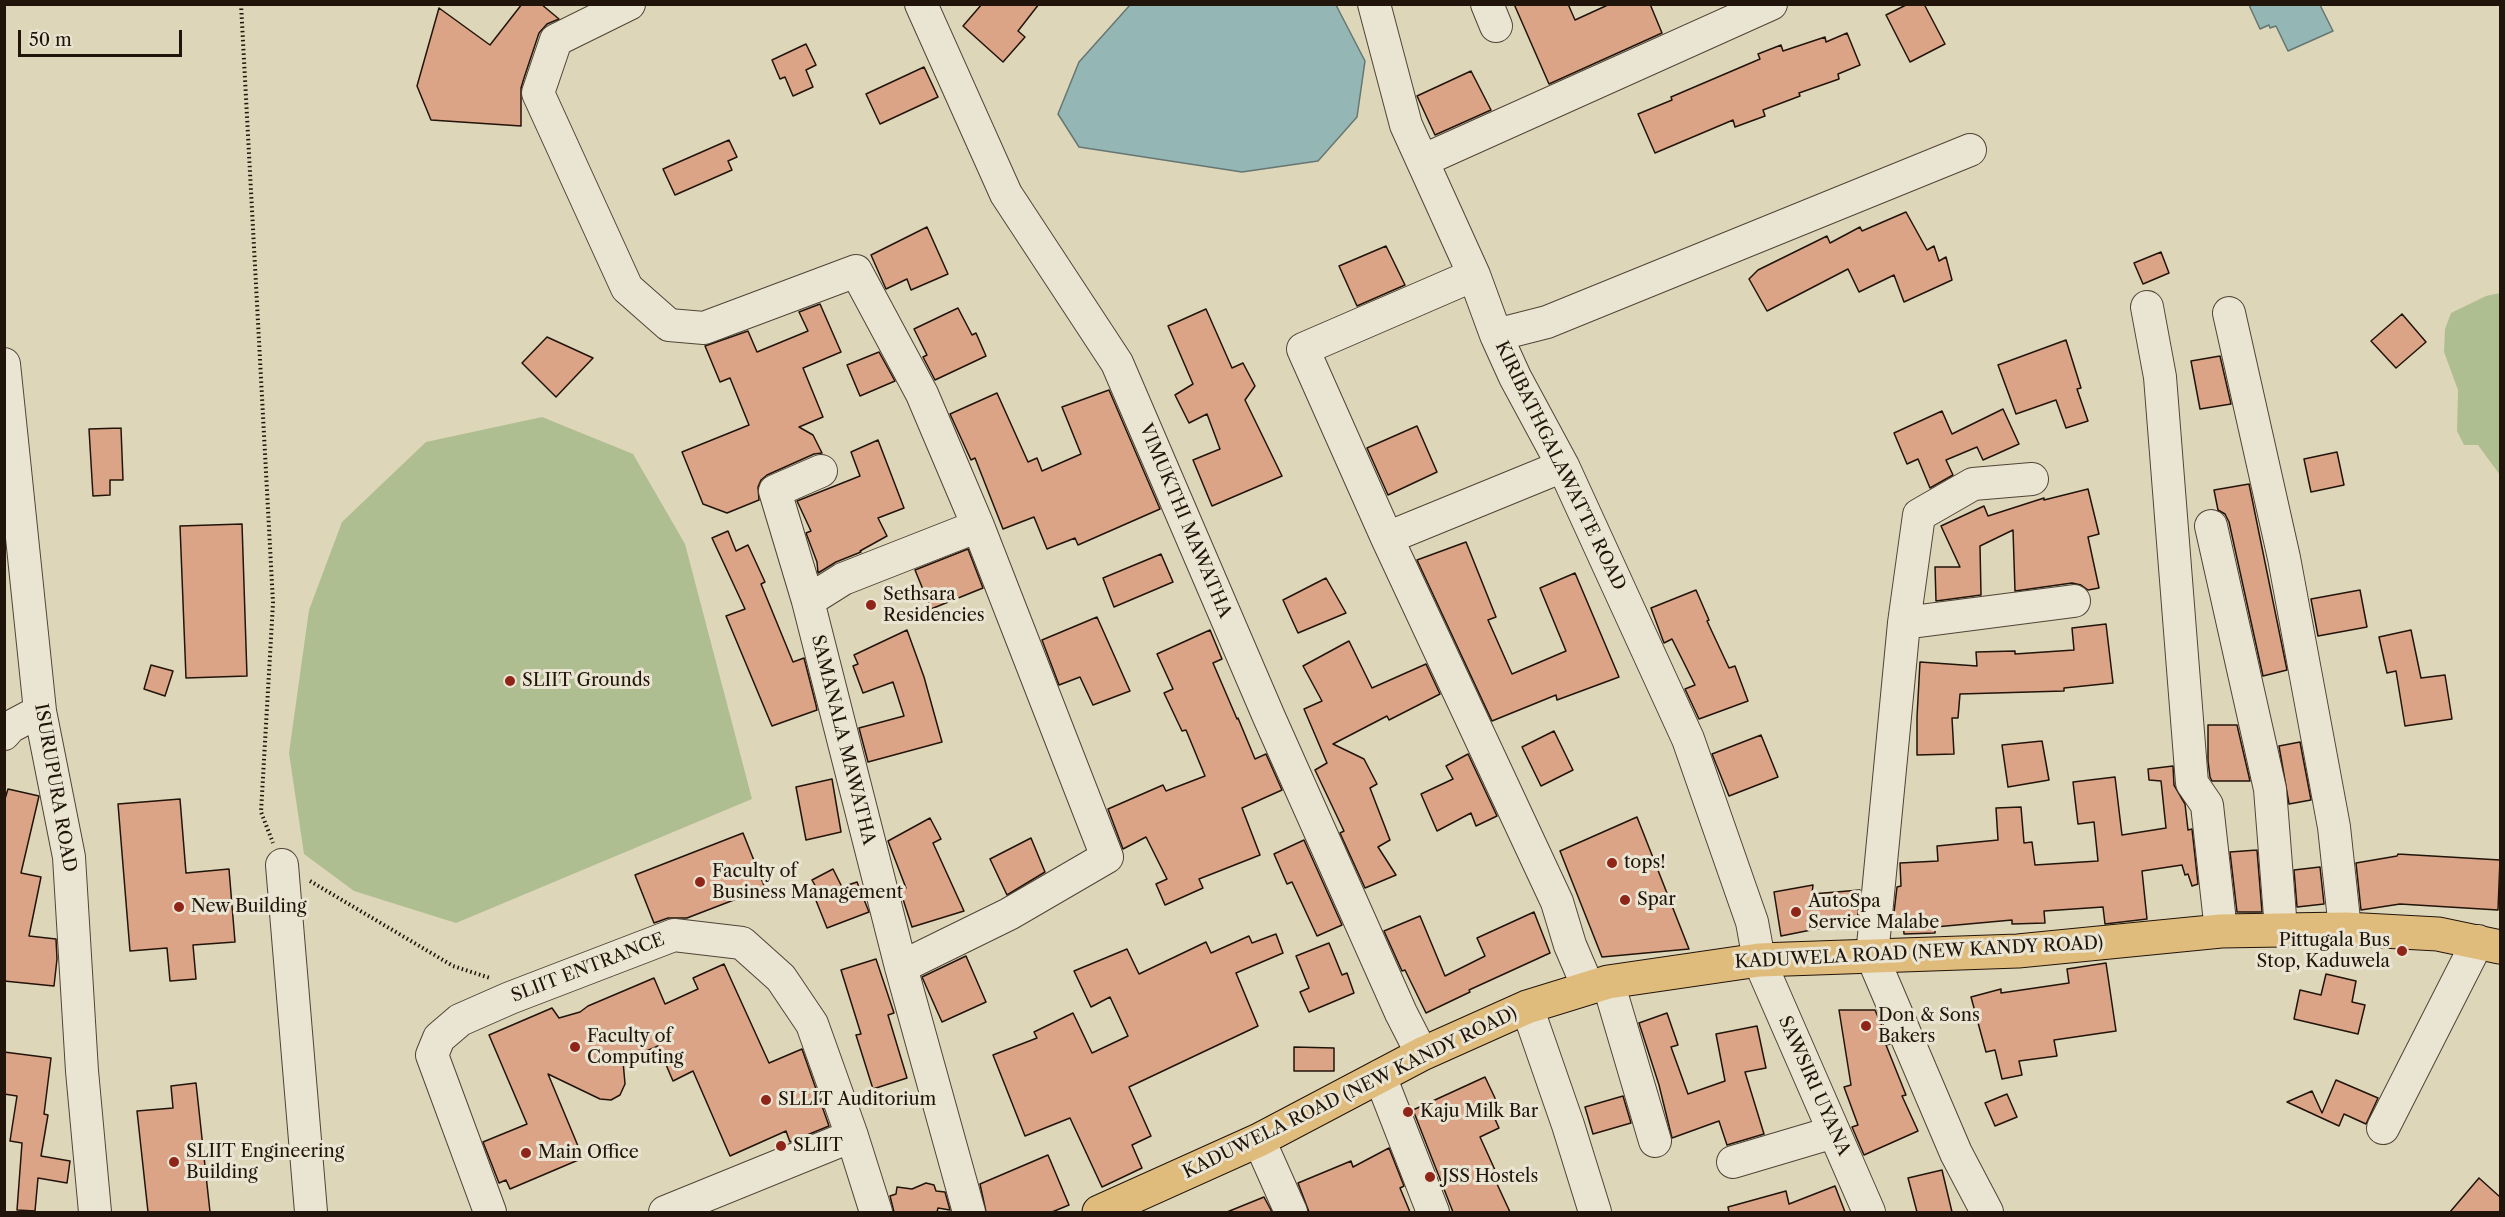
<!DOCTYPE html>
<html>
<head>
<meta charset="utf-8">
<style>
  body { margin:0 }
  #map { position:relative; width:2505px; height:1217px; overflow:hidden; background:#ded6b9; font-family:"Libre Caslon Text",serif }
  canvas { display:block }
  .frame { position:absolute; inset:0; border:6px solid #21140a; pointer-events:none }
  .scale { position:absolute; left:18px; top:30px; width:164px; height:27px; box-sizing:border-box; border:3px solid #21140a; border-top:0; padding-left:8px; font-size:18px; line-height:21px; white-space:nowrap; color:#21140a; -webkit-text-stroke:4px #eae4d2; paint-order:stroke }
</style>
</head>
<body>
<div id="map">
<canvas width="2505" height="1217"></canvas>
<div class="frame"></div>
<div class="scale">50 m</div>
</div>
<script>
const g = document.querySelector('canvas').getContext('2d');
g.lineJoin = 'round';
function paint(path, color) { g.fillStyle = color; g.fill(path, 'evenodd'); }
const toPath = rows => new Path2D(rows.map(r => 'M' + r).join(''));
function trace(path, color, width, dash) { g.strokeStyle = color; g.lineWidth = width; g.lineCap = dash ? 'butt' : 'round'; g.setLineDash(dash || []); g.stroke(path); }
function label(font, color, halo, rows, align = 'center') {
  g.font = font + ' "Libre Caslon Text",serif'; g.lineWidth = 6; g.setLineDash([]); g.textBaseline = 'middle'; g.strokeStyle = halo; g.fillStyle = color; for (const [text, x, y, turn = 0] of rows) {
    g.save(); g.translate(x, y); g.rotate((+turn || 0) * Math.PI / 180); g.textAlign = isNaN(turn) ? turn : align; if (halo) g.strokeText(text, 0, 0); g.fillText(text, 0, 0); g.restore();
  }
}
paint(toPath([
  [2500,293,2500,475,2478,445,2464,445,2457,431,2458,390,2444,352,2445,329,2451,313,2486,296],
  [542,417,633,454,685,544,752,799,456,923,354,891,304,854,289,753,309,610,342,522,426,442]
]), '#afbe91');
const water = toPath([
  [1130,5,1336,5,1365,61,1357,117,1318,161,1242,172,1079,147,1058,114,1079,62,1130,5],
  [2249,5,2320,5,2333,31,2288,51,2276,26,2270,28,2269,25,2260,29,2249,5]
]);
paint(water, '#94b7b6');
trace(water, '#667671', 1.5);
const building = toPath([
  [522,4,541,4,559,19,547,24,539,33,524,78,521,88,521,126,431,120,417,86,439,8,490,45,522,4],
  [982,4,1039,4,1018,31,1025,37,1003,62,963,26,982,4],
  [1514,4,1568,4,1575,20,1610,4,1650,4,1662,33,1549,84,1514,4],
  [1908,4,1924,4,1945,44,1910,62,1886,15,1908,4],
  [1847,33,1860,65,1838,74,1839,79,1799,93,1800,96,1763,110,1765,116,1735,127,1733,120,1655,153,1638,114,1672,100,1671,97,1760,59,1758,54,1781,45,1783,51,1825,37,1826,42,1847,33],
  [806,44,816,65,806,70,813,87,793,96,785,77,780,79,772,60,806,44],
  [924,67,938,97,880,124,866,94,924,67],
  [1471,71,1491,110,1435,135,1417,96,1471,71],
  [729,140,737,157,728,161,732,170,675,195,663,169,729,140],
  [1906,212,1927,250,1934,246,1939,261,1946,257,1952,280,1904,302,1894,275,1859,292,1848,269,1767,311,1749,279,1758,270,1827,236,1830,243,1860,227,1862,231,1906,212],
  [927,227,948,274,911,290,907,279,886,289,871,255,927,227],
  [1386,246,1405,285,1357,306,1339,266,1386,246],
  [2161,252,2169,273,2143,284,2134,263,2161,252],
  [820,304,841,352,803,368,823,417,799,427,813,435,822,453,814,454,767,475,761,480,758,487,759,500,727,513,703,504,682,452,749,425,730,378,720,382,705,346,748,331,757,352,808,331,799,312,820,304],
  [958,308,972,335,976,333,986,356,935,380,923,357,927,355,914,329,958,308],
  [1206,309,1232,368,1243,363,1255,386,1245,400,1282,476,1212,506,1193,460,1220,449,1207,414,1189,423,1175,395,1193,384,1168,326,1206,309],
  [2402,314,2426,342,2396,368,2371,341,2402,314],
  [547,337,593,358,556,397,522,363,547,337],
  [2066,340,2081,388,2077,389,2088,421,2066,428,2056,400,2016,414,1998,365,2066,340],
  [879,352,895,381,860,396,847,365,879,352],
  [2220,356,2231,404,2200,409,2191,361,2220,356],
  [1109,390,1160,509,1078,545,1075,538,1047,549,1034,517,1003,529,975,458,971,460,950,414,997,393,1028,462,1037,458,1042,471,1081,454,1062,407,1109,390],
  [2003,409,2019,444,1983,460,1977,447,1946,460,1953,475,1930,488,1918,459,1907,464,1894,433,1942,411,1952,434,2003,409],
  [1417,426,1437,472,1388,495,1367,448,1417,426],
  [121,428,123,480,110,480,110,495,93,496,89,429,121,428],
  [878,440,904,508,878,518,887,536,860,551,861,552,836,562,818,573,817,562,806,533,811,531,797,501,860,476,851,452,878,440],
  [2337,452,2344,485,2311,492,2304,459,2337,452],
  [2249,484,2287,670,2263,676,2229,522,2225,514,2218,510,2214,490,2249,484],
  [2088,489,2099,534,2088,537,2099,588,2088,590,2081,585,2072,583,2015,591,2013,530,1980,546,1981,595,1936,601,1935,567,1960,567,1941,526,1984,506,1988,516,2044,498,2044,500,2088,489],
  [242,524,247,676,186,678,180,526,242,524],
  [728,531,736,551,748,545,765,582,761,584,793,662,804,658,816,705,817,710,772,726,726,616,745,609,712,538,728,531],
  [1466,542,1496,617,1488,620,1512,674,1566,651,1540,588,1575,573,1619,677,1557,700,1556,695,1492,721,1417,560,1466,542],
  [968,549,983,588,931,609,915,570,968,549],
  [1161,554,1173,582,1114,607,1103,578,1161,554],
  [1326,578,1346,613,1298,633,1283,600,1326,578],
  [1696,590,1709,620,1707,621,1729,668,1735,666,1748,701,1699,719,1685,689,1695,685,1672,639,1664,643,1651,608,1696,590],
  [2360,590,2367,627,2318,636,2311,599,2360,590],
  [1097,617,1130,691,1093,705,1080,677,1059,685,1042,640,1097,617],
  [2106,624,2113,683,2064,688,2064,691,1960,694,1958,718,1952,718,1954,754,1917,755,1917,717,1920,662,1977,666,1976,652,2015,651,2015,654,2074,650,2072,628,2106,624],
  [907,630,924,677,942,742,868,762,859,728,904,716,893,682,863,693,853,666,858,664,854,655,907,630],
  [1210,630,1222,659,1213,663,1237,719,1238,718,1255,759,1266,754,1282,790,1242,808,1260,855,1199,879,1203,888,1165,905,1156,884,1167,879,1146,837,1123,849,1108,809,1163,785,1166,791,1205,776,1186,730,1182,731,1164,693,1173,689,1157,654,1210,630],
  [2411,630,2421,678,2445,675,2452,719,2405,726,2396,671,2387,673,2379,637,2411,630],
  [1349,641,1372,688,1426,664,1440,694,1389,720,1387,716,1333,744,1364,759,1377,784,1370,788,1390,840,1378,847,1396,875,1365,888,1340,833,1344,831,1315,770,1327,763,1304,709,1322,701,1303,666,1349,641],
  [151,665,173,671,165,696,144,689,151,665],
  [2208,725,2237,725,2250,781,2212,781,2210,777,2208,761,2208,725],
  [1554,731,1573,770,1541,786,1522,747,1554,731],
  [1761,735,1778,777,1729,796,1712,754,1761,735],
  [2042,741,2049,780,2008,787,2002,745,2042,741],
  [2300,742,2311,800,2289,804,2279,746,2300,742],
  [1468,754,1497,816,1476,826,1471,813,1437,831,1421,794,1453,779,1446,766,1468,754],
  [2173,766,2174,785,2185,804,2188,830,2192,829,2198,884,2192,886,2188,874,2185,875,2182,865,2142,871,2147,919,2105,924,2103,907,2044,911,2045,923,2012,924,2012,920,1935,927,1935,933,1904,934,1903,920,1893,921,1897,887,1901,886,1900,863,1938,861,1937,846,1998,840,1996,808,2021,807,2024,843,2032,842,2035,865,2098,861,2094,822,2078,824,2073,782,2115,777,2122,835,2166,828,2161,781,2149,780,2148,769,2173,766],
  [832,779,841,832,806,840,796,787,832,779],
  [8,789,39,796,21,873,41,877,29,936,56,939,57,959,54,986,4,981,4,802,8,789],
  [180,799,186,873,229,869,235,942,193,945,196,979,170,981,167,948,130,951,118,804,180,799],
  [1637,817,1689,949,1602,957,1560,851,1637,817],
  [930,818,941,839,933,843,964,911,912,927,900,890,906,888,888,841,930,818],
  [743,833,765,888,687,918,668,918,654,923,635,875,743,833],
  [1031,838,1045,872,1007,895,990,859,1031,838],
  [1304,840,1342,925,1317,936,1292,882,1287,884,1274,854,1304,840],
  [2257,850,2262,912,2237,912,2230,852,2257,850],
  [2398,854,2500,860,2498,910,2400,904,2361,910,2356,863,2397,856,2398,854],
  [2320,867,2324,904,2297,907,2294,870,2320,867],
  [833,869,842,887,857,882,869,912,827,928,815,898,821,896,812,880,833,869],
  [1813,885,1812,894,1860,890,1857,925,1816,929,1781,936,1774,892,1813,885],
  [1534,912,1550,953,1469,990,1470,992,1426,1013,1405,970,1402,971,1384,931,1420,916,1445,976,1485,956,1477,938,1534,912],
  [1276,934,1283,953,1236,973,1258,1026,1129,1087,1151,1136,1132,1145,1142,1168,1102,1187,1070,1118,1025,1136,993,1055,1037,1038,1034,1032,1073,1013,1092,1053,1128,1036,1110,997,1091,1007,1074,971,1127,949,1139,974,1206,942,1211,953,1249,936,1252,943,1276,934],
  [1329,943,1342,975,1347,973,1354,993,1309,1012,1300,992,1309,988,1296,956,1329,943],
  [966,956,986,1002,942,1022,922,977,966,956],
  [876,959,894,1013,888,1015,907,1078,873,1089,856,1035,861,1034,841,970,876,959],
  [2106,963,2116,1031,2054,1040,2057,1056,2019,1061,2022,1075,2002,1079,1995,1050,1986,1052,1971,997,2001,989,2001,993,2069,983,2067,969,2106,963],
  [724,964,769,1063,802,1049,829,1126,790,1142,786,1131,730,1156,693,1071,673,1081,658,1046,623,1061,625,1084,620,1095,611,1100,600,1099,548,1074,583,1158,510,1189,506,1180,499,1183,483,1142,527,1124,489,1035,552,1008,559,1018,580,1012,588,1006,654,978,665,1004,698,989,693,978,724,964],
  [2326,974,2356,981,2352,1002,2365,1005,2358,1034,2294,1019,2300,990,2321,995,2326,974],
  [1839,1010,1875,1010,1890,1044,1886,1045,1906,1095,1902,1096,1918,1131,1864,1155,1852,1127,1858,1125,1844,1087,1851,1085,1839,1010],
  [1667,1013,1678,1045,1671,1047,1688,1094,1725,1081,1716,1034,1757,1026,1766,1068,1745,1072,1764,1134,1727,1145,1719,1121,1672,1138,1659,1085,1639,1023,1667,1013],
  [1294,1047,1334,1048,1334,1071,1294,1071,1294,1047],
  [4,1052,51,1058,44,1114,48,1115,41,1156,70,1161,67,1183,38,1178,35,1211,17,1210,22,1143,10,1141,17,1096,4,1094,4,1052],
  [1485,1077,1503,1115,1495,1119,1499,1128,1480,1137,1495,1170,1491,1171,1510,1212,1453,1212,1413,1110,1485,1077],
  [2336,1080,2378,1098,2366,1124,2344,1114,2339,1126,2287,1102,2312,1091,2322,1113,2336,1080],
  [196,1083,210,1212,148,1212,137,1111,173,1108,171,1086,196,1083],
  [2007,1094,2017,1117,1995,1126,1985,1103,2007,1094],
  [1623,1096,1631,1123,1593,1134,1585,1107,1623,1096],
  [1389,1148,1404,1186,1400,1188,1410,1212,1309,1212,1298,1183,1351,1161,1353,1167,1389,1148],
  [1048,1155,1069,1205,1052,1212,986,1212,980,1184,1048,1155],
  [1942,1170,1952,1212,1917,1212,1908,1178,1942,1170],
  [2479,1178,2500,1197,2500,1212,2450,1212,2479,1178],
  [926,1183,934,1185,936,1191,945,1192,950,1210,938,1208,937,1212,894,1212,890,1196,896,1194,897,1187,912,1189,926,1183],
  [1835,1186,1845,1212,1729,1212,1728,1207,1786,1191,1789,1204,1835,1186],
  [1264,1197,1272,1212,1227,1212,1264,1197]
]);
paint(building, '#dca486');
trace(building, '#21140a', 1.5);
const minor = toPath([
  [629,4,556,40,538,93,627,288,669,325,704,328,856,271,922,394,978,526],
  [921,4,1006,194,1117,363,1269,717,1401,1013,1422,1054],
  [1374,4,1406,125,1474,275,1496,335,1515,377,1563,466,1688,739,1752,922,1759,960,1869,1212],
  [1487,4,1496,26],
  [1424,160,1771,4],
  [2147,307,2160,377,2192,783,2207,805,2221,931],
  [2229,313,2284,558,2334,827,2345,929],
  [1496,335,1547,322,1970,150],
  [4,364,40,711,69,857,82,1071,95,1212],
  [1563,466,1387,538,1557,902,1570,945,1588,987],
  [821,471,775,491,808,601,901,967,969,1212],
  [2211,526,2270,789,2281,929],
  [1387,538,1303,349,1474,275],
  [808,601,843,579,978,526,1107,857,1009,914,901,967],
  [1904,623,2074,601],
  [4,734,10,727,40,711],
  [282,865,311,1212],
  [1608,982,1655,1141],
  [1527,1007,1568,1125,1595,1212],
  [1380,1076,1433,1212],
  [2383,1128,2478,941],
  [1259,1140,1291,1212],
  [1733,1162,1834,1132],
  [490,1212,432,1055,439,1038,460,1020,510,998,674,935,742,943,781,978,812,1024,852,1136,876,1212],
  [665,1212,852,1136],
  [1987,1212,1956,1153,1872,956,1904,623,1919,515,1973,484,2032,479]
]);
const major = toPath([
  [1099,1212,1259,1140,1422,1054,1527,1007,1608,982,1759,960,2018,951,2221,931,2345,929,2438,934,2500,947]
]);
trace(minor, '#504436', 34);
trace(major, '#21140a', 35);
trace(toPath([
  [241,4,273,603,261,812,273,843],
  [310,881,453,966,490,978]
]), '#21140a', 4, [1.5, 3]);
trace(minor, '#eae4d2', 32);
trace(major, '#dfbb7c', 33);
for (const [x, y, r, color] of [
  [871,605,6,"#8f2418"],
  [510,681,6,"#8f2418"],
  [1612,863,6,"#8f2418"],
  [700,882,6,"#8f2418"],
  [1625,900,6,"#8f2418"],
  [179,907,6,"#8f2418"],
  [1796,912,6,"#8f2418"],
  [2402,951,6,"#8f2418"],
  [1866,1026,6,"#8f2418"],
  [575,1047,6,"#8f2418"],
  [766,1100,6,"#8f2418"],
  [1408,1112,6,"#8f2418"],
  [781,1146,6,"#8f2418"],
  [526,1153,6,"#8f2418"],
  [174,1162,6,"#8f2418"],
  [1430,1177,6,"#8f2418"]
]) { const dot = new Path2D(); dot.arc(x, y, r, 0, 2 * Math.PI); g.fillStyle = color; g.fill(dot); trace(dot, '#eae4d2', 2); }
label('18px', '#21140a', '#eae4d2', [
  ["KIRIBATHGALAWATTE ROAD",1560,466,64],
  ["VIMUKTHI MAWATHA",1185,521,67],
  ["SAMANALA MAWATHA",843,740,76],
  ["ISURUPURA ROAD",55,788,80],
  ["KADUWELA ROAD (NEW KANDY ROAD)",1919,953,-3],
  ["SLIIT ENTRANCE",588,968,-21],
  ["SAWSIRI UYANA",1814,1086,66],
  ["KADUWELA ROAD (NEW KANDY ROAD)",1350,1093,-26]
]);
label('18px', '#21140a', '#eae4d2', [
  ["Sethsara",883,595],
  ["Residencies",883,616],
  ["SLIIT Grounds",522,681],
  ["tops!",1624,863],
  ["Faculty of",712,872],
  ["Business Management",712,893],
  ["Spar",1637,900],
  ["AutoSpa",1808,902],
  ["Service Malabe",1808,923],
  ["New Building",191,907],
  ["Pittugala Bus",2390,941,"right"],
  ["Stop, Kaduwela",2390,962,"right"],
  ["Don & Sons",1878,1016],
  ["Bakers",1878,1037],
  ["Faculty of",587,1037],
  ["Computing",587,1058],
  ["SLLIT Auditorium",778,1100],
  ["Kaju Milk Bar",1420,1112],
  ["SLIIT",793,1146],
  ["SLIIT Engineering",186,1152],
  ["Building",186,1173],
  ["Main Office",538,1153],
  ["JSS Hostels",1442,1177]
], 'left');
</script>
</body>
</html>
